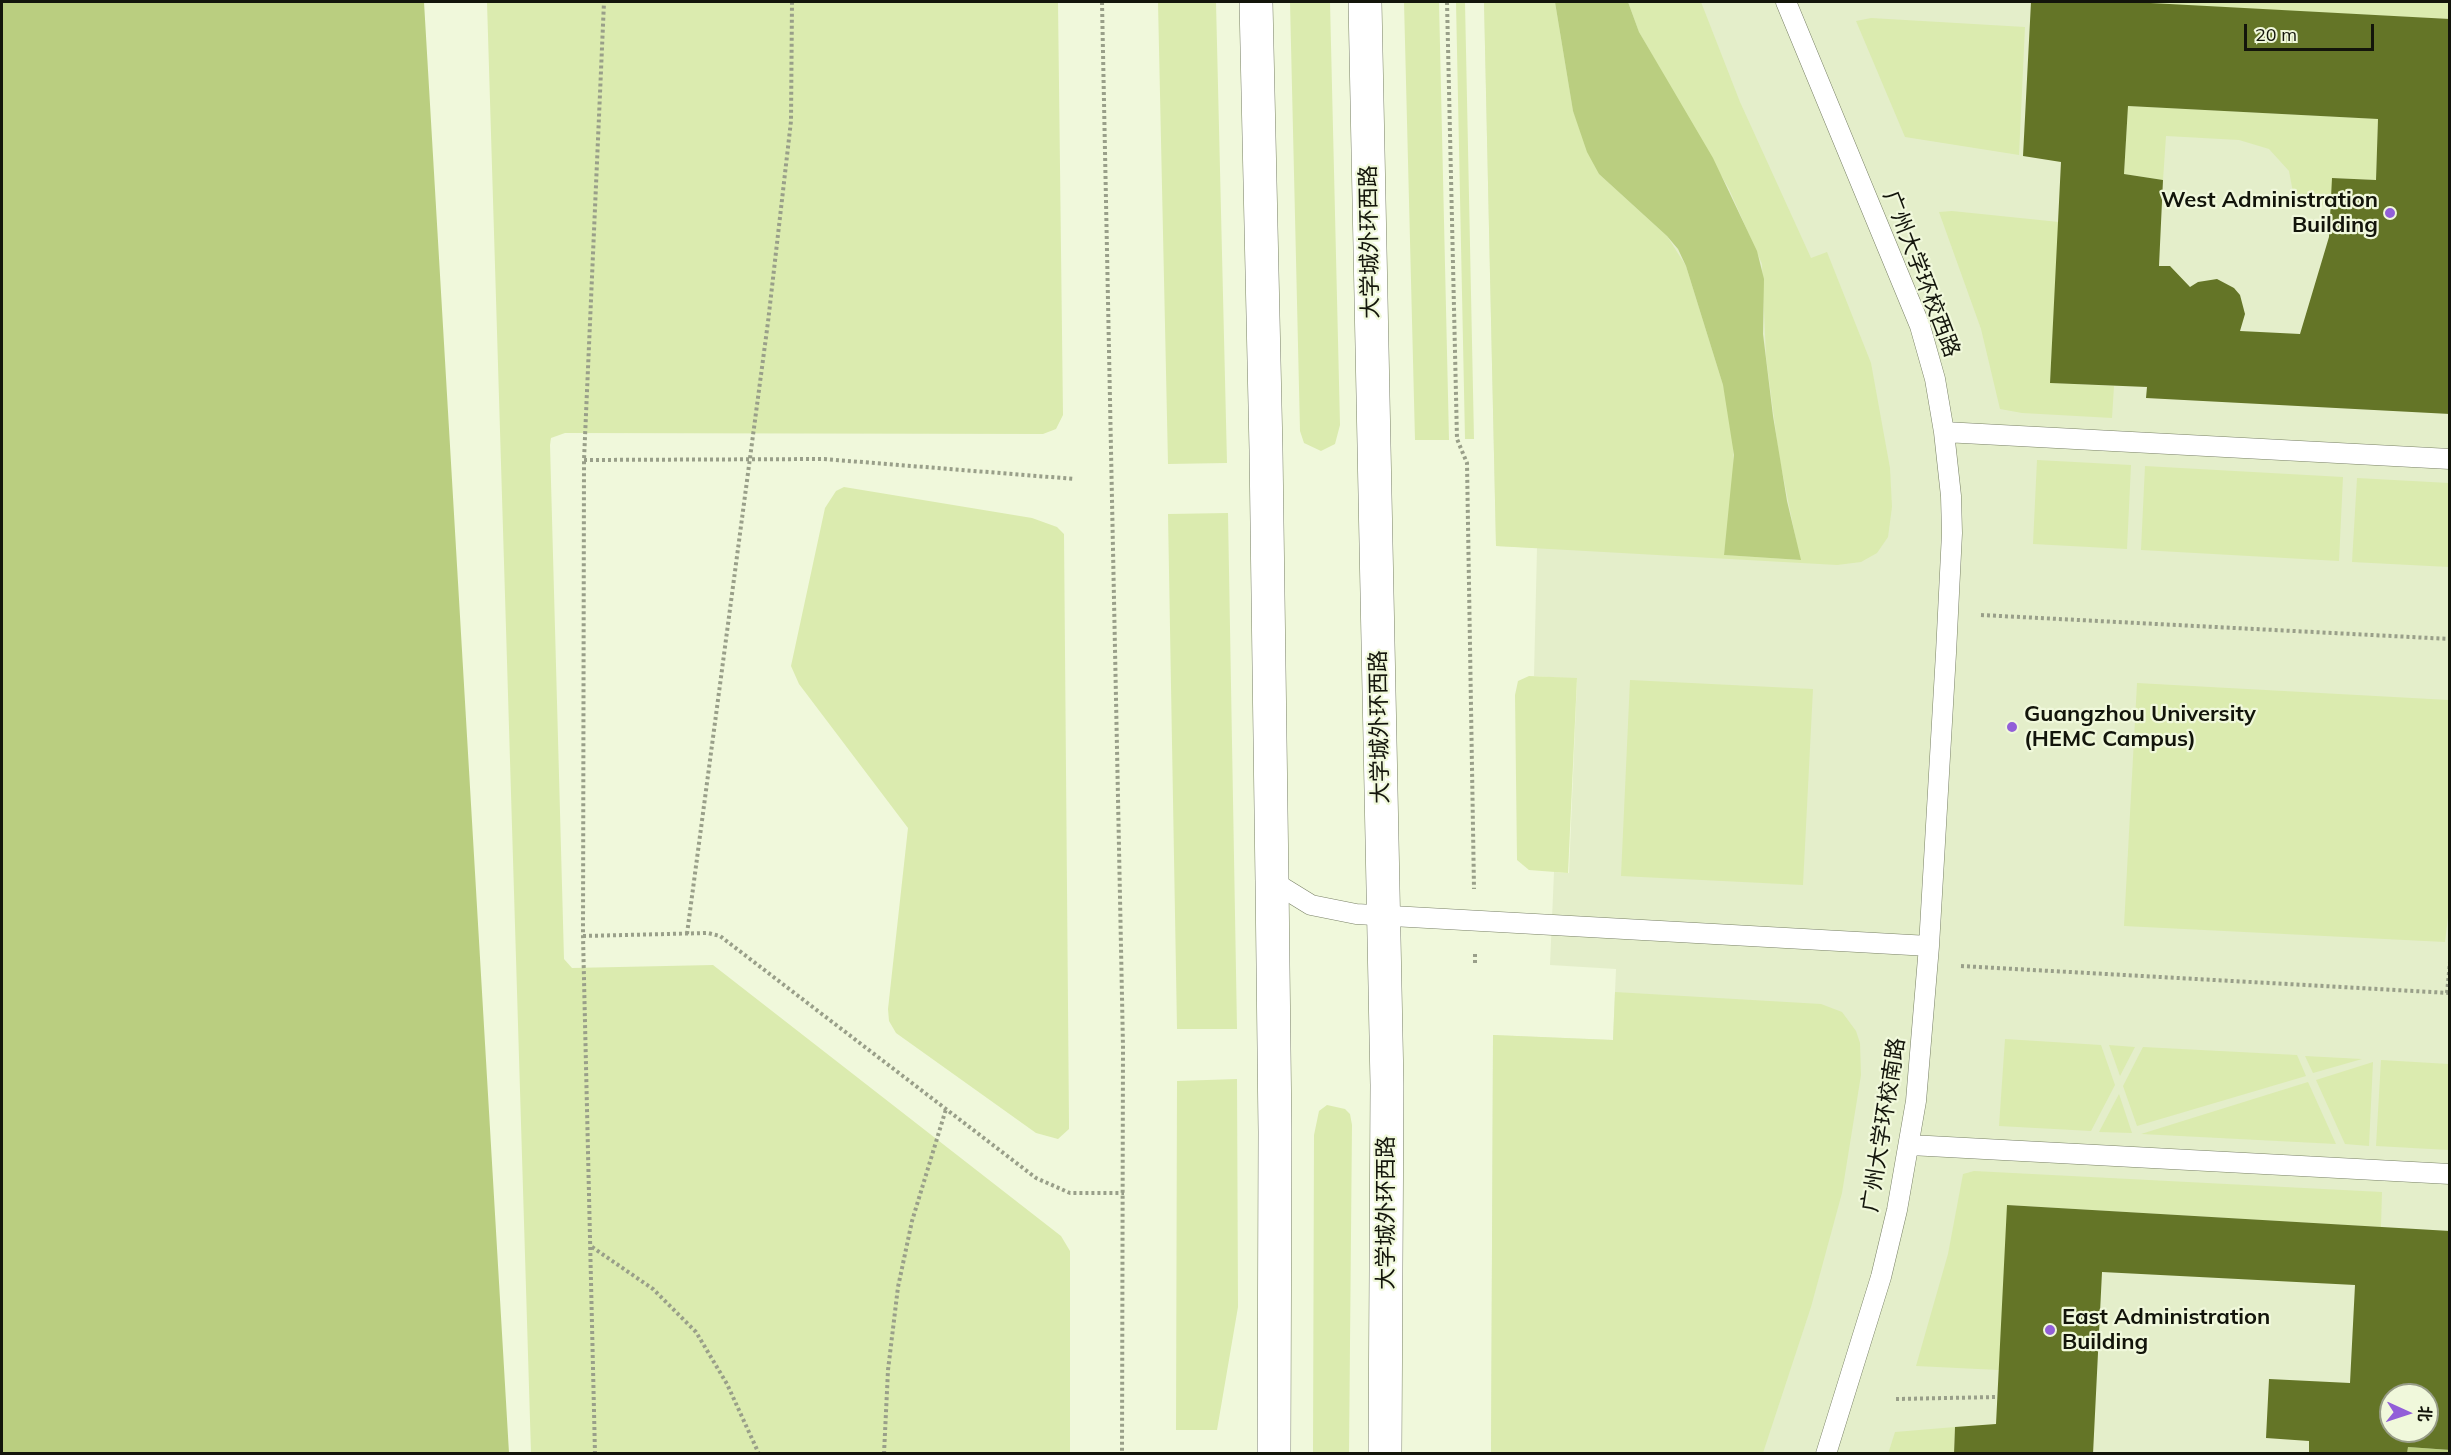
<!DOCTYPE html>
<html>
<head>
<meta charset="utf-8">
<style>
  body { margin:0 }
  #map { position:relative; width:2451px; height:1455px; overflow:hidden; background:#f0f8db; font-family:Mulish,"Noto Sans SC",sans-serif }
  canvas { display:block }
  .frame { position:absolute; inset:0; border:3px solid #13150b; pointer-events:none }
  .north { position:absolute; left:2379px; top:1383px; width:60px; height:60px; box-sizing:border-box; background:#f0f8db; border:2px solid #989d88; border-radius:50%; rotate:93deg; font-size:16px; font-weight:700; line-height:24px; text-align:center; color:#13150b }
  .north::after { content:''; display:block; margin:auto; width:21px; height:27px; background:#925fd8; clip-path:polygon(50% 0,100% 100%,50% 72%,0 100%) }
  .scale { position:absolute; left:2244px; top:24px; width:130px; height:27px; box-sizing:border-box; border:3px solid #13150b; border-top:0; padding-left:8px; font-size:18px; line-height:21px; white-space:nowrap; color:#13150b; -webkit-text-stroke:4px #f0f8db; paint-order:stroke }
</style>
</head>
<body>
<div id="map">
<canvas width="2451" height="1455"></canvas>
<div class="frame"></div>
<div class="north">北</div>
<div class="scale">20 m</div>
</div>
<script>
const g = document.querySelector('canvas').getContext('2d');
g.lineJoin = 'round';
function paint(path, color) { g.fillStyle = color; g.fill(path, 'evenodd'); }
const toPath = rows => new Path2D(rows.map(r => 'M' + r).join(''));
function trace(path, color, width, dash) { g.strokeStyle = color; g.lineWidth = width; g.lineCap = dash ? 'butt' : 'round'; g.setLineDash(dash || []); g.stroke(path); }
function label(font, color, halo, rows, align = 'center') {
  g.font = font + ' Mulish,"Noto Sans SC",sans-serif'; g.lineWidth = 4.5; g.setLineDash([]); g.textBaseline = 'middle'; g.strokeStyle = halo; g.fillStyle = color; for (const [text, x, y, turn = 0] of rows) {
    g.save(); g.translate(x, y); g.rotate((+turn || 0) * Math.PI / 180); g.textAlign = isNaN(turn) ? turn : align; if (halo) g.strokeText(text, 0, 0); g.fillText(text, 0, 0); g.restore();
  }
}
paint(toPath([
  [1484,2,2449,2,2449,1453,1491,1453,1493,1035,1613,1040,1616,969,1550,965,1554,872,1569,873,1577,679,1534,676,1537,548,1496,546],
  [2391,1395,2427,1395,2427,1431,2391,1431]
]), '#e4eeca');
paint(toPath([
  [487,2,1058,2,1063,415,1056,429,1043,434,565,433,551,438,550,445,564,959,572,968,713,965,1061,1236,1070,1251,1070,1453,531,1453],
  [1158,2,1216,2,1227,463,1168,464],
  [1290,2,1330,2,1340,425,1335,444,1321,451,1304,443,1300,431],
  [1404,2,1439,2,1449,440,1415,440],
  [1456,2,1465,2,1474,439,1465,439],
  [1484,2,1555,2,1573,111,1599,174,1667,236,1686,266,1723,385,1733,432,1734,479,1724,555,1800,560,1779,456,1766,357,1762,264,1729,189,1639,32,1628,2,1701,2,1740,102,1811,258,1827,252,1871,363,1890,468,1892,507,1888,537,1877,553,1861,562,1837,565,1496,546],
  [2449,2,2449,19,2132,3,2132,2],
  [1871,18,2025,27,2019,155,1905,137,1856,21],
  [2128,106,2378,119,2376,180,2333,178,2331,205,2295,203,2289,171,2269,149,2239,140,2166,136,2163,180,2124,174],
  [1952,211,2059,222,2050,383,2114,386,2112,418,2022,413,2000,409,1981,329,1939,212],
  [2037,460,2131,465,2127,549,2033,544],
  [2145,466,2343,477,2339,561,2141,550],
  [2357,478,2449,483,2449,567,2352,562],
  [844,487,1032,518,1057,527,1064,534,1069,1124,1069,1129,1058,1139,1036,1133,896,1033,889,1021,888,1009,908,828,799,684,791,666,825,508,836,491],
  [1228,513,1237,1029,1177,1029,1168,514],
  [1529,676,1577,678,1568,873,1529,870,1517,860,1515,695,1518,681],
  [1630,680,1813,689,1803,885,1621,876],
  [2137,683,2449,700,2450,901,2445,942,2124,926],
  [1615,992,1821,1004,1842,1012,1856,1031,1860,1043,1861,1075,1842,1193,1811,1307,1763,1453,1491,1453,1493,1035,1613,1040],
  [2005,1039,2101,1045,2115,1085,2091,1131,1999,1126],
  [2109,1045,2135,1047,2120,1076],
  [2143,1047,2297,1055,2306,1076,2137,1126,2123,1086],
  [2305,1056,2362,1059,2313,1073],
  [2381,1060,2449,1064,2449,1150,2376,1146],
  [2373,1062,2369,1146,2345,1144,2316,1080],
  [1237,1079,1238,1307,1217,1430,1176,1430,1177,1081],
  [2308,1082,2336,1144,2141,1134],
  [2119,1094,2132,1133,2099,1132],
  [1327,1105,1345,1109,1350,1114,1352,1125,1349,1453,1313,1453,1314,1135,1319,1111],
  [1974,1171,2382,1192,2381,1227,2008,1205,1999,1370,1916,1366,1948,1254,1963,1174],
  [1955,1427,1954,1453,1888,1454,1895,1432]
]), '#dbebaf');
paint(toPath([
  [2,2,424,2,509,1453,2,1453],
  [1555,2,1628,2,1639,32,1713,158,1757,251,1764,279,1763,334,1773,416,1787,501,1801,560,1724,555,1734,455,1723,385,1686,266,1678,249,1667,236,1599,174,1587,152,1573,111],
  [2408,1447,2449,1450,2449,1453,2407,1454]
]), '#bace80');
paint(toPath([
  [2031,2,2132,2,2450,19,2450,414,2146,398,2147,387,2050,383,2061,162,2023,156],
  [2128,106,2378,119,2376,180,2332,178,2329,237,2300,334,2240,331,2245,314,2240,295,2234,288,2217,279,2198,282,2190,287,2170,266,2159,266,2163,180,2124,174],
  [2007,1205,2450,1231,2450,1450,2408,1447,2407,1454,2309,1454,2309,1441,2266,1438,2269,1379,2350,1383,2355,1285,2102,1272,2093,1454,1954,1454,1955,1427,1996,1424],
  [2391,1395,2427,1395,2427,1431,2391,1431]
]), '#647527');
const lane = toPath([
  [1786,2,1920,326,1935,379,1944,432,1951,496,1952,533,1946,653,1929,946,1916,1101,1897,1210,1881,1277,1826,1454],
  [1944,432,2450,459],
  [1272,881,1311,905,1356,914,1929,946],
  [1910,1145,2450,1174]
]);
const primary = toPath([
  [1256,2,1266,450,1272,881,1275,1132,1274,1454],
  [1365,2,1387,1085,1385,1454]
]);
trace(lane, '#798166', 21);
trace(primary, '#798166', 34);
trace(toPath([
  [1102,2,1123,1047,1122,1454],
  [1447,2,1457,439,1467,463,1474,889],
  [584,460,824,459,1075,479],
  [1981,615,2450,639],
  [687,934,768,322,791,121,792,2],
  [583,936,708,933,720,936,1036,1178,1070,1193,1124,1193],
  [1475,954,1475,965],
  [1961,966,2450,993],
  [2447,993,2450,962],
  [592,1247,653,1289,696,1332,727,1384,759,1454],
  [1896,1399,1997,1397],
  [595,1454,583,936,584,460,604,2],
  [884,1454,888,1370,898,1287,912,1221,946,1109]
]), '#999f89', 4, [3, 3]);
trace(lane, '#fff', 20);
trace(primary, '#fff', 33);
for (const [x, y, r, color] of [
  [2390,213,6,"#925fd8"],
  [2012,727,6,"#925fd8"],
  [2050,1330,6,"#925fd8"]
]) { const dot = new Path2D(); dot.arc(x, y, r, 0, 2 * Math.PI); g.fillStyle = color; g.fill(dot); trace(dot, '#f0f8db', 2); }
label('bold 22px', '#13150b', '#f0f8db', [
  ["West Administration",2378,200,"right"],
  ["Building",2378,225,"right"],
  ["Guangzhou University",2024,714],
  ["(HEMC Campus)",2024,739],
  ["East Administration",2062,1317],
  ["Building",2062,1342]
], 'left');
label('22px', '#13150b', '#f0f8db', [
  ["大学城外环西路",1370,242,-91],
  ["广州大学环校西路",1921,274,69],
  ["大学城外环西路",1380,727,-91],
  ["广州大学环校南路",1884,1125,-81],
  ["大学城外环西路",1386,1213,-90]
]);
</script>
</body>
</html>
